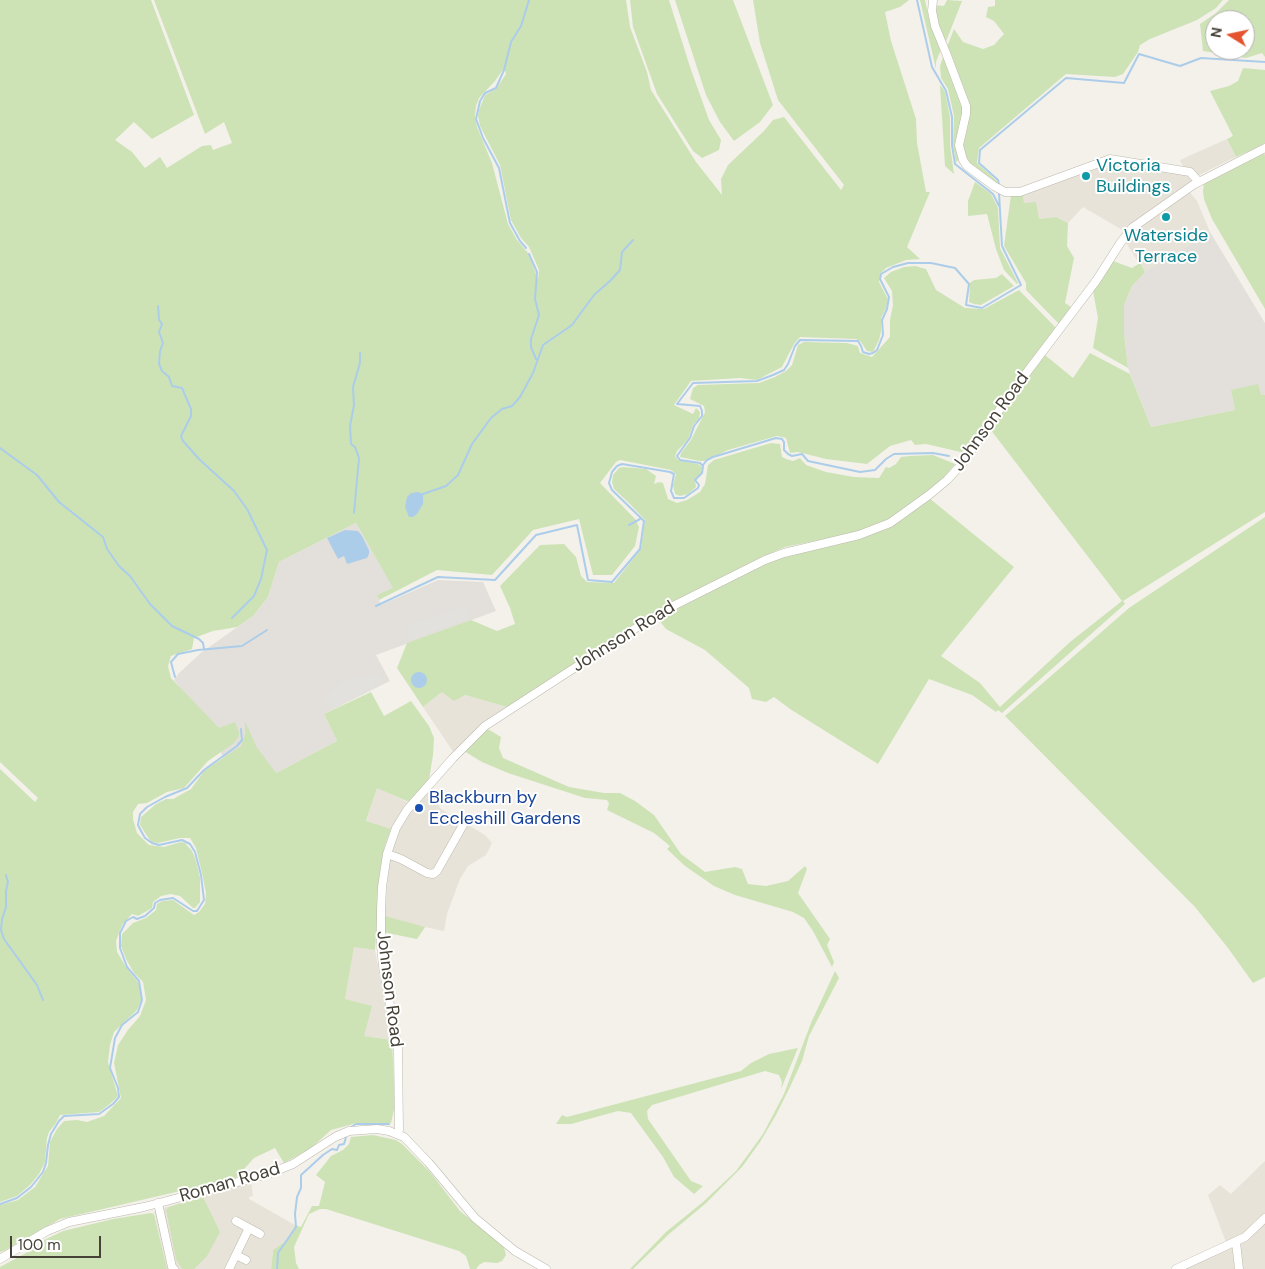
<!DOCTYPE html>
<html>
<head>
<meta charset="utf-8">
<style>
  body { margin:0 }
  #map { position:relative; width:1265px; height:1269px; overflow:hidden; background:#f3f1ea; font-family:"DM Sans",sans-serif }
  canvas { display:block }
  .north { position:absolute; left:1205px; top:10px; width:50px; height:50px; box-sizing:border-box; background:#fff; border:1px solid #b5b3af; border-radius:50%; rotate:280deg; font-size:14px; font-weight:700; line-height:20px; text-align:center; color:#464238 }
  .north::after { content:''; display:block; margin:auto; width:18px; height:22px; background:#e5542f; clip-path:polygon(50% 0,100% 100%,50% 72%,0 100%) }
  .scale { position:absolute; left:10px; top:1236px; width:91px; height:22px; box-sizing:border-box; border:2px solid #464238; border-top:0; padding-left:6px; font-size:15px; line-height:18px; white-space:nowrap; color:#464238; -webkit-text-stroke:4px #fff; paint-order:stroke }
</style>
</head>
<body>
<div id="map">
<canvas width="1265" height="1269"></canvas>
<div class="north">N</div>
<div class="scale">100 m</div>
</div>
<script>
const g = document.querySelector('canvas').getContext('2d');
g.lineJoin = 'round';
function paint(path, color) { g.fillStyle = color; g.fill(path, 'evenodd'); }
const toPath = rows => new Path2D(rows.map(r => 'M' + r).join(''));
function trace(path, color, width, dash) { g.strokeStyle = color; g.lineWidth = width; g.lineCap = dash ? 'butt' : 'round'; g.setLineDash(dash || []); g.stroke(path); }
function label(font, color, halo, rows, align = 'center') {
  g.font = font + ' "DM Sans",sans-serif'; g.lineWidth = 4; g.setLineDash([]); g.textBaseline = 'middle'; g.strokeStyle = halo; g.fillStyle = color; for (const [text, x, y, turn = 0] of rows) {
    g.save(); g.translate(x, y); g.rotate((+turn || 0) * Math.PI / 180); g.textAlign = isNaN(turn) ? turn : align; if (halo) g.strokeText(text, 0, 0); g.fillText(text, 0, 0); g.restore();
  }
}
paint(toPath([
  [1227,139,1236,157,1201,174,1185,186,1197,201,1210,232,1145,272,1126,243,1131,235,1083,207,1068,223,1056,217,1039,219,1024,203,1023,195,1105,163,1187,175,1180,160],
  [442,692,465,695,507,707,454,753,423,707],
  [377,787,415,806,432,789,436,802,441,809,485,835,492,843,486,855,468,866,460,879,447,914,444,931,425,927,417,939,383,932,389,865,397,831,366,822],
  [354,946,375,950,392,1040,363,1036,345,999],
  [1265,1161,1265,1269,1182,1269,1226,1242,1208,1195,1220,1185,1231,1194],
  [251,1181,253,1196,249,1197,249,1199,295,1225,291,1234,286,1241,273,1250,271,1269,167,1269,154,1211]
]), '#e7e3d8');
paint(toPath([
  [1210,232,1265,323,1265,395,1261,395,1231,390,1235,410,1151,427,1128,368,1124,333,1124,305,1132,286,1143,273],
  [356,523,394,589,377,595,381,605,438,580,483,582,496,611,376,655,390,681,324,714,337,741,276,773,225,763,211,727,174,680,179,673,202,652,253,616,268,597,279,562]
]), '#e3e0db');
paint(toPath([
  [0,0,151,0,194,115,152,139,134,122,115,140,132,152,145,168,160,157,167,168,202,146,211,145,213,150,232,143,224,122,205,134,154,0,626,0,630,27,647,72,651,90,696,162,722,195,721,179,728,165,764,131,773,120,784,117,841,190,844,185,778,100,760,43,753,0,909,0,900,7,885,12,891,41,916,119,917,143,926,192,930,192,907,247,920,259,906,260,886,268,880,274,879,282,888,299,886,308,881,318,881,332,879,340,873,352,867,351,861,342,856,339,800,337,794,344,782,367,757,380,740,378,691,381,674,405,693,414,696,408,700,412,699,419,693,425,688,440,677,451,675,456,678,460,698,464,702,467,701,473,695,479,696,487,688,494,680,496,675,494,673,486,676,474,671,470,620,460,616,462,600,483,635,519,639,527,635,546,612,575,593,575,579,519,533,530,492,575,437,570,379,600,377,595,393,588,356,523,279,562,268,597,253,616,237,627,213,631,194,638,192,649,171,656,168,666,171,678,219,728,235,722,239,732,239,736,234,743,208,761,184,788,167,792,147,803,138,804,133,812,133,819,137,833,149,845,164,847,181,842,185,843,192,851,195,858,200,877,200,902,195,908,193,908,180,896,171,894,161,896,153,902,152,908,138,916,132,914,122,925,116,941,117,952,128,970,138,982,141,991,141,1001,137,1010,114,1032,110,1045,108,1062,118,1096,110,1104,99,1112,60,1115,56,1123,49,1132,47,1138,45,1162,39,1174,30,1185,17,1196,0,1202,0,769,35,802,38,798,0,762],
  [504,68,506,74,496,89,485,95,479,110,478,116,480,126,500,165,511,220,521,238,529,247,539,270,538,279,528,253,517,240,508,224,492,163,477,127,475,116,476,106,479,98,495,81],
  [630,0,669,0,690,67,709,120,721,140,719,150,702,158,693,151,657,94,633,27],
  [675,0,733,0,773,105,760,122,734,141,720,122,706,95],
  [920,0,925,0,930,23,941,49,936,62,936,69],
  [947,0,962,1,945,44,937,27,935,5,944,6],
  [995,0,1223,0,1216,8,1197,20,1150,39,1140,45,1138,52,1123,74,1115,77,1066,74,979,148,977,163,997,181,996,184,989,178,970,165,966,158,962,144,968,114,947,47,954,29,963,42,983,49,994,45,1004,34,994,21,986,17,988,7,995,6],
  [1229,0,1265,0,1265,57,1262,53,1246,58,1203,51,1200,24,1216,13],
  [1215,20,1245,20,1245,50,1215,50],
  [944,54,963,106,959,159,956,162,953,144,954,116,948,89,941,78,940,66],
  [1243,68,1265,70,1265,144,1236,157,1227,139,1233,136,1210,91,1229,86,1238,81],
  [940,85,945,92,950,117,950,145,954,174,945,166],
  [1264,151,1265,156,1265,309,1212,219,1204,199,1203,191,1204,184,1206,182],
  [975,182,991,194,998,208,1000,248,1018,283,1017,284,1004,270,996,249,987,214,968,216,968,201],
  [1011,195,1023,195,1024,203,1036,202,1039,219,1056,217,1068,223,1067,246,1074,258,1065,303,1071,307,1059,324,1026,290,1026,283,1004,246],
  [1113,261,1132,268,1140,263,1145,272,1132,286,1124,305,1124,333,1128,368,1093,348,1098,318,1093,291],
  [915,266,926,269,936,290,965,308,984,309,1019,290,1056,328,1030,361,965,453,926,444,915,445,911,440,890,446,867,464,826,459,798,452,790,453,786,438,777,436,728,450,705,461,699,461,680,457,681,453,691,440,705,412,704,406,690,399,693,388,698,385,759,383,775,377,786,371,792,365,798,345,804,342,847,343,858,346,860,353,872,357,890,337,890,320,893,305,892,291,884,278,891,272,904,267],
  [1002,274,1014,286,981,305,974,304,969,302,970,283,974,280,996,278],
  [1090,353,1130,374,1151,427,1235,410,1231,390,1258,384,1261,395,1265,395,1265,512,1123,601,1125,604,1002,713,998,710,996,712,972,695,929,679,878,764,790,709,774,697,766,702,752,699,749,688,705,650,666,629,658,619,745,573,782,557,836,545,878,532,902,520,929,498,1014,567,941,656,980,683,1000,707,1070,642,1122,601,990,429,1045,355,1073,378],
  [771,443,780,444,782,457,786,459,793,461,800,458,806,465,826,472,854,477,879,478,886,467,889,468,896,464,901,457,910,456,933,455,955,464,941,481,894,517,859,532,785,547,764,556,663,608,507,707,465,695,454,701,442,692,423,707,397,668,407,643,471,620,497,631,515,624,510,608,500,586,540,545,564,544,576,557,581,576,587,582,614,583,641,549,645,520,630,504,614,489,612,482,613,475,619,468,623,467,646,469,656,476,654,484,659,482,663,483,668,499,677,503,687,500,700,492,705,484,708,465,714,460],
  [1265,517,1265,977,1253,983,1228,948,1195,907,1005,716,1129,608],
  [371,692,384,716,411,701,429,726,434,738,433,755,429,780,409,802,377,788,366,821,391,829,385,845,380,871,375,950,354,947,345,999,372,1006,364,1036,392,1040,395,1105,391,1123,357,1123,331,1130,311,1148,284,1163,275,1148,254,1158,236,1178,60,1219,4,1251,0,1252,0,1205,18,1200,35,1187,48,1166,50,1142,57,1129,64,1121,77,1120,87,1122,104,1116,121,1098,114,1063,118,1045,128,1030,140,1016,146,1000,143,982,134,973,126,959,121,946,122,934,133,923,146,918,156,910,157,904,162,901,173,900,194,915,199,912,205,904,206,893,202,873,196,848,190,838,180,838,158,843,151,842,140,825,141,817,156,804,166,799,173,799,191,789,205,770,241,746,245,734,245,721,256,746,276,773,337,741,324,714],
  [486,728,501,737,499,748,503,758,569,787,604,793,620,793,635,801,654,815,681,854,705,872,735,867,742,869,748,884,766,886,788,881,805,866,807,869,798,893,830,939,827,945,834,962,832,967,813,931,804,918,793,912,735,895,714,886,685,866,667,849,670,846,654,833,607,810,609,804,607,800,585,798,508,773,482,762,464,751],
  [385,916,425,927,417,939,383,932],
  [835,971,839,978,809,1036,802,1061,790,1087,776,1115,760,1142,742,1167,705,1204,669,1234,633,1269,630,1269,666,1232,703,1202,736,1171,763,1134,784,1094,811,1023],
  [798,1048,781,1089,782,1082,779,1075,765,1071,652,1105,647,1111,648,1119,691,1181,703,1186,694,1194,674,1177,663,1157,631,1113,618,1111,571,1124,556,1124,562,1115,567,1117,741,1071,751,1063,769,1054],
  [373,1135,396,1140,402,1144,430,1172,460,1211,504,1247,506,1255,502,1261,497,1263,484,1262,479,1265,476,1269,470,1269,466,1256,459,1251,326,1209,320,1209,309,1214,294,1247,296,1263,299,1269,271,1269,273,1250,286,1241,291,1234,295,1225,301,1227,312,1206,319,1206,325,1182,316,1175,331,1156,343,1150,349,1144,351,1137],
  [203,1197,220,1232,207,1256,194,1269,182,1269,176,1259,166,1210,169,1207],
  [151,1213,154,1214,167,1269,0,1269,0,1267,41,1245,42,1241,63,1231,113,1219]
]), '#cde3b6');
paint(toPath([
  [465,605,470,618,410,640,405,627],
  [370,674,382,678,369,690,332,710,324,697,348,677,351,679]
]), '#e2e1de');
paint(toPath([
  [418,492,423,494,423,504,417,514,413,517,409,517,405,507,407,497,411,493],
  [345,530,358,531,362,536,369,550,369,554,367,558,347,564,344,556,338,559,327,538],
  '411 680a8 8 0 1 1 16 0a8 8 0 1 1-16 0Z'
]), '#accdea');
trace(toPath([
  [917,0,932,67,946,91,952,117,952,145,955,164,993,194,999,206],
  [999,185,998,180,979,163,980,150,1066,78,1124,83,1139,54,1180,66,1201,58,1265,62],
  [526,248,520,241,510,223,499,168,483,138,476,119,480,101,485,93,496,88,504,70,511,42,521,26,529,0],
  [529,254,537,272,535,299,539,315,531,339,531,347,536,359],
  [158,306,159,320,162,324,159,332,163,343,160,351,159,364,162,371,169,377,172,386,182,388,191,409,191,416,181,436,183,441,199,459,234,491,247,509,267,550,261,579,254,596,232,618],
  [0,448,37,475,59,502,103,537,107,549,119,566,130,576,150,604,172,626,199,639,203,643,204,649],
  [703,465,707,460,713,457,776,438,782,439,784,442,784,450,788,454,792,456,802,454,808,461,860,472,875,470,886,459,894,454,933,453,949,456],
  [423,494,446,486,458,475,472,444,491,418,502,409,512,406,520,397,533,373,543,345,572,325,594,295,610,281,620,270,622,252,633,240],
  [354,513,359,458,355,447,351,444,350,426,354,405,353,387,360,363,360,353],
  [629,525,640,519],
  [376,606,438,577,495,580,536,535,577,525,588,580,612,582,640,549,644,521,612,490,609,483,612,472,617,466,622,464,670,472,674,474,671,491,674,498,684,498,698,488,699,485,695,480,702,473,703,466,700,463,680,460,677,456,690,438,694,426,702,416,702,411,700,406,677,404,693,383,757,381,773,375,784,370,788,364,795,346,800,340,858,341,861,346,863,352,869,354,873,353,877,350,883,335,882,320,887,309,889,297,880,279,881,274,893,267,908,263,931,263,955,268,969,284,966,305,982,308,1021,285,1002,246,999,193],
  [175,677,171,662,178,654,198,650,242,646,267,630],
  [6,875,8,882,6,891,6,907,2,919,1,930,4,939,37,985,43,1000],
  [348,1129,356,1124,389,1124],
  [0,1204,17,1198,31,1187,43,1172,46,1163,48,1145,51,1134,59,1121,64,1116,99,1114,113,1104,119,1097,118,1088,110,1068,115,1038,122,1025,138,1012,142,1000,139,981,127,967,120,948,120,933,126,921,133,917,137,919,145,916,154,908,155,903,160,900,173,898,193,911,197,911,204,900,201,875,195,852,190,844,182,840,159,845,152,843,145,838,140,829,138,825,140,814,147,807,165,797,187,788,204,770,237,746,242,740,241,729],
  [277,1269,278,1253,296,1227,295,1214,297,1197,301,1188,301,1175,323,1155,332,1149,337,1150,339,1145,344,1144,346,1137]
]), '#accdea', 2);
const minor = toPath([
  [933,0,932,11,935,26,946,53,966,106,966,114,959,145,963,160,967,166,994,186,1005,192,1020,192,1110,159,1190,172,1199,182],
  [387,854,401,859,427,873,433,874,437,871,463,825],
  [397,1133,399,1130,398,1049,383,966,381,945,381,910,382,887,387,854,396,828,407,810,453,758,485,726,639,626,675,605,765,560,784,553,859,535,890,523,929,495,947,480,962,464,1009,396,1096,281,1121,242,1132,228,1193,185,1265,148],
  [158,1203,172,1267,174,1269],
  [236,1221,260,1234],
  [1236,1242,1239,1269],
  [236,1255,246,1260],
  [0,1259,47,1231,69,1222,144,1207,268,1174,293,1164,335,1137,349,1131,377,1129,389,1131,404,1137,429,1163,475,1218,515,1251,546,1269],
  [229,1269,249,1228],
  [1176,1269,1245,1237,1265,1218]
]);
trace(minor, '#beb9ad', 9);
trace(minor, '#fff', 8);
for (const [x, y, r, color] of [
  [1086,176,5,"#0f9aa8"],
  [1166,217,5,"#0f9aa8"],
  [419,808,5,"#1a4fb4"]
]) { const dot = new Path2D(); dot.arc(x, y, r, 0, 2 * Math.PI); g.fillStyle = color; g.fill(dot); trace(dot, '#fff', 2); }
label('18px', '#0d838f', '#fff', [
  ["Victoria",1096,166],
  ["Buildings",1096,187],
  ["Waterside",1166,236,"center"],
  ["Terrace",1166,257,"center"]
], 'left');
label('18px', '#464238', '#fff', [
  ["Johnson Road",991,422,-54],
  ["Johnson Road",624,637,-32],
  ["Johnson Road",389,989,83],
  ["Roman Road",230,1183,-16]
]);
label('18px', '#164399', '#fff', [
  ["Blackburn by",429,798],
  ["Eccleshill Gardens",429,819]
], 'left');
</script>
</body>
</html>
